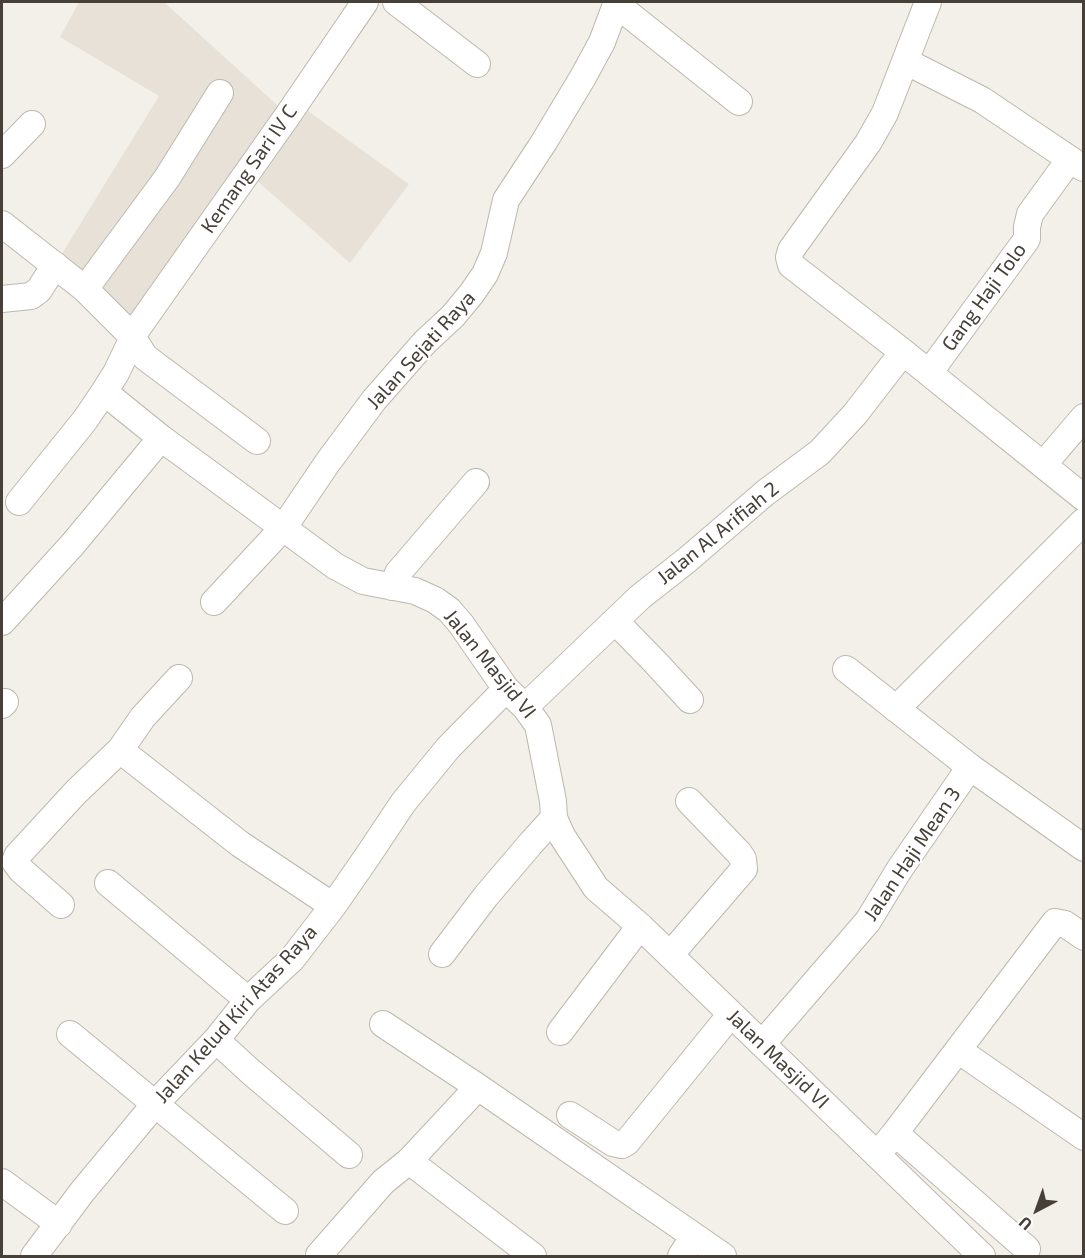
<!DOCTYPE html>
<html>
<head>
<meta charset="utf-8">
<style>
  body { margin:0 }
  #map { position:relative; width:1085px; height:1258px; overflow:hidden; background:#f3f0e9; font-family:"Exo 2",sans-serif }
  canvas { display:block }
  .frame { position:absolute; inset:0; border:3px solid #464038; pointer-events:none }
  .north { position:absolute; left:1007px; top:1180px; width:60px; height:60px; -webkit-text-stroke:4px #fff; paint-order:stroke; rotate:221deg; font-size:16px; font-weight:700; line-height:24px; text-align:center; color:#464038 }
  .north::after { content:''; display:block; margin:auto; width:21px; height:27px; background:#464038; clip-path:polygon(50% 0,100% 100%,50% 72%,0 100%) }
</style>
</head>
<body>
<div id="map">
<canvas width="1085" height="1258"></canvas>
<div class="frame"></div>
<div class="north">U</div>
</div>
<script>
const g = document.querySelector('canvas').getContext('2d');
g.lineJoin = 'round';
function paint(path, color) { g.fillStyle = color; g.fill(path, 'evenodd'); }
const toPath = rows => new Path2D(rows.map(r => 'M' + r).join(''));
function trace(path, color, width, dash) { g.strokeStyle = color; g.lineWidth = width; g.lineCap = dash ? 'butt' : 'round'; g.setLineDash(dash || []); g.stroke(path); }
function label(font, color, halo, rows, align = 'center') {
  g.font = font + ' "Exo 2",sans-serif'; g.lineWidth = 4.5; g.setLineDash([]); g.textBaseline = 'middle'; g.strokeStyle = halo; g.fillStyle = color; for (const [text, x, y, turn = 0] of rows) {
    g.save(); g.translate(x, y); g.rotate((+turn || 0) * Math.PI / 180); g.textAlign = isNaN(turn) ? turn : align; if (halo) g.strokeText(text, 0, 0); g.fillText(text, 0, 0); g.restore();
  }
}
paint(toPath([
  [79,2,164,2,288,115,301,106,409,184,350,263,247,172,132,336,55,265,159,96,60,37]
]), '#e7e1d7');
const minor = toPath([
  [396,2,477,64],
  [928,2,885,113,868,143,791,250,789,257,791,265,903,352,1084,498],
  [616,4,739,102],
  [905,61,982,100,1083,168],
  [2,155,32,124],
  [2,224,85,289,132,336,129,346,116,373,104,392,85,420,19,502],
  [85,289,167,178,220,93],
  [2,299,31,296,39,290,55,265],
  [929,373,1027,239,1027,227,1030,214,1070,159],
  [104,392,161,438,335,566,363,581,415,591,435,600,449,610,461,624,506,689,525,707,538,725,553,801,554,818,562,836,596,888,640,926,982,1256],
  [257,441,145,357,132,336,288,115,365,2],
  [1043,465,1084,417],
  [392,587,398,573,476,482],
  [214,602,284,527,328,462,374,400,425,342,453,316,472,293,485,274,494,253,506,200,544,142,583,77,602,42,617,2],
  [615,621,656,663,690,700],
  [2,622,73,544,161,438],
  [846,669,970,767],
  [2,705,5,702],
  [525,707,640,597,687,560,765,493,820,452,855,414,903,352],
  [896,709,1084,521],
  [120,750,240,844,333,906],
  [108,883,248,1000],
  [61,905,21,870,15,862,17,856,76,792,120,750,143,717,179,678],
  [442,954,486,896,532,842,554,818],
  [670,955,744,869,743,859,739,853,689,801],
  [383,1024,478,1087,723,1256],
  [560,1032,640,926],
  [70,1034,155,1104,285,1211],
  [216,1040,251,1072,349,1155],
  [762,1044,868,921,899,870,970,767,1084,848],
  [958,1050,1084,1137],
  [570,1115,613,1143,622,1145,627,1142,731,1014],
  [895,1133,1027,1249],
  [877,1155,895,1133,1055,922,1065,924,1084,937],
  [409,1161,533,1256],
  [2,1182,59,1224],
  [319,1255,383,1182,409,1161,478,1087],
  [34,1256,82,1192,155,1104,216,1040,248,1000,292,959,333,906,367,857,403,803,448,748,506,689],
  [681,1256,694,1236]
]);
trace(minor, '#beb7ac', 28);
trace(minor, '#fff', 26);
label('20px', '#464038', '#fff', [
  ["Kemang Sari IV C",249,169,-55],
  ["Gang Haji Tolo",984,297,-54],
  ["Jalan Sejati Raya",421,350,-48],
  ["Jalan Al Arifiah 2",718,533,-39],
  ["Jalan Masjid VI",490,664,51],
  ["Jalan Haji Mean 3",912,854,-56],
  ["Jalan Kelud Kiri Atas Raya",236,1014,-48],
  ["Jalan Masjid VI",778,1059,44]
]);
</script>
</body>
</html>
